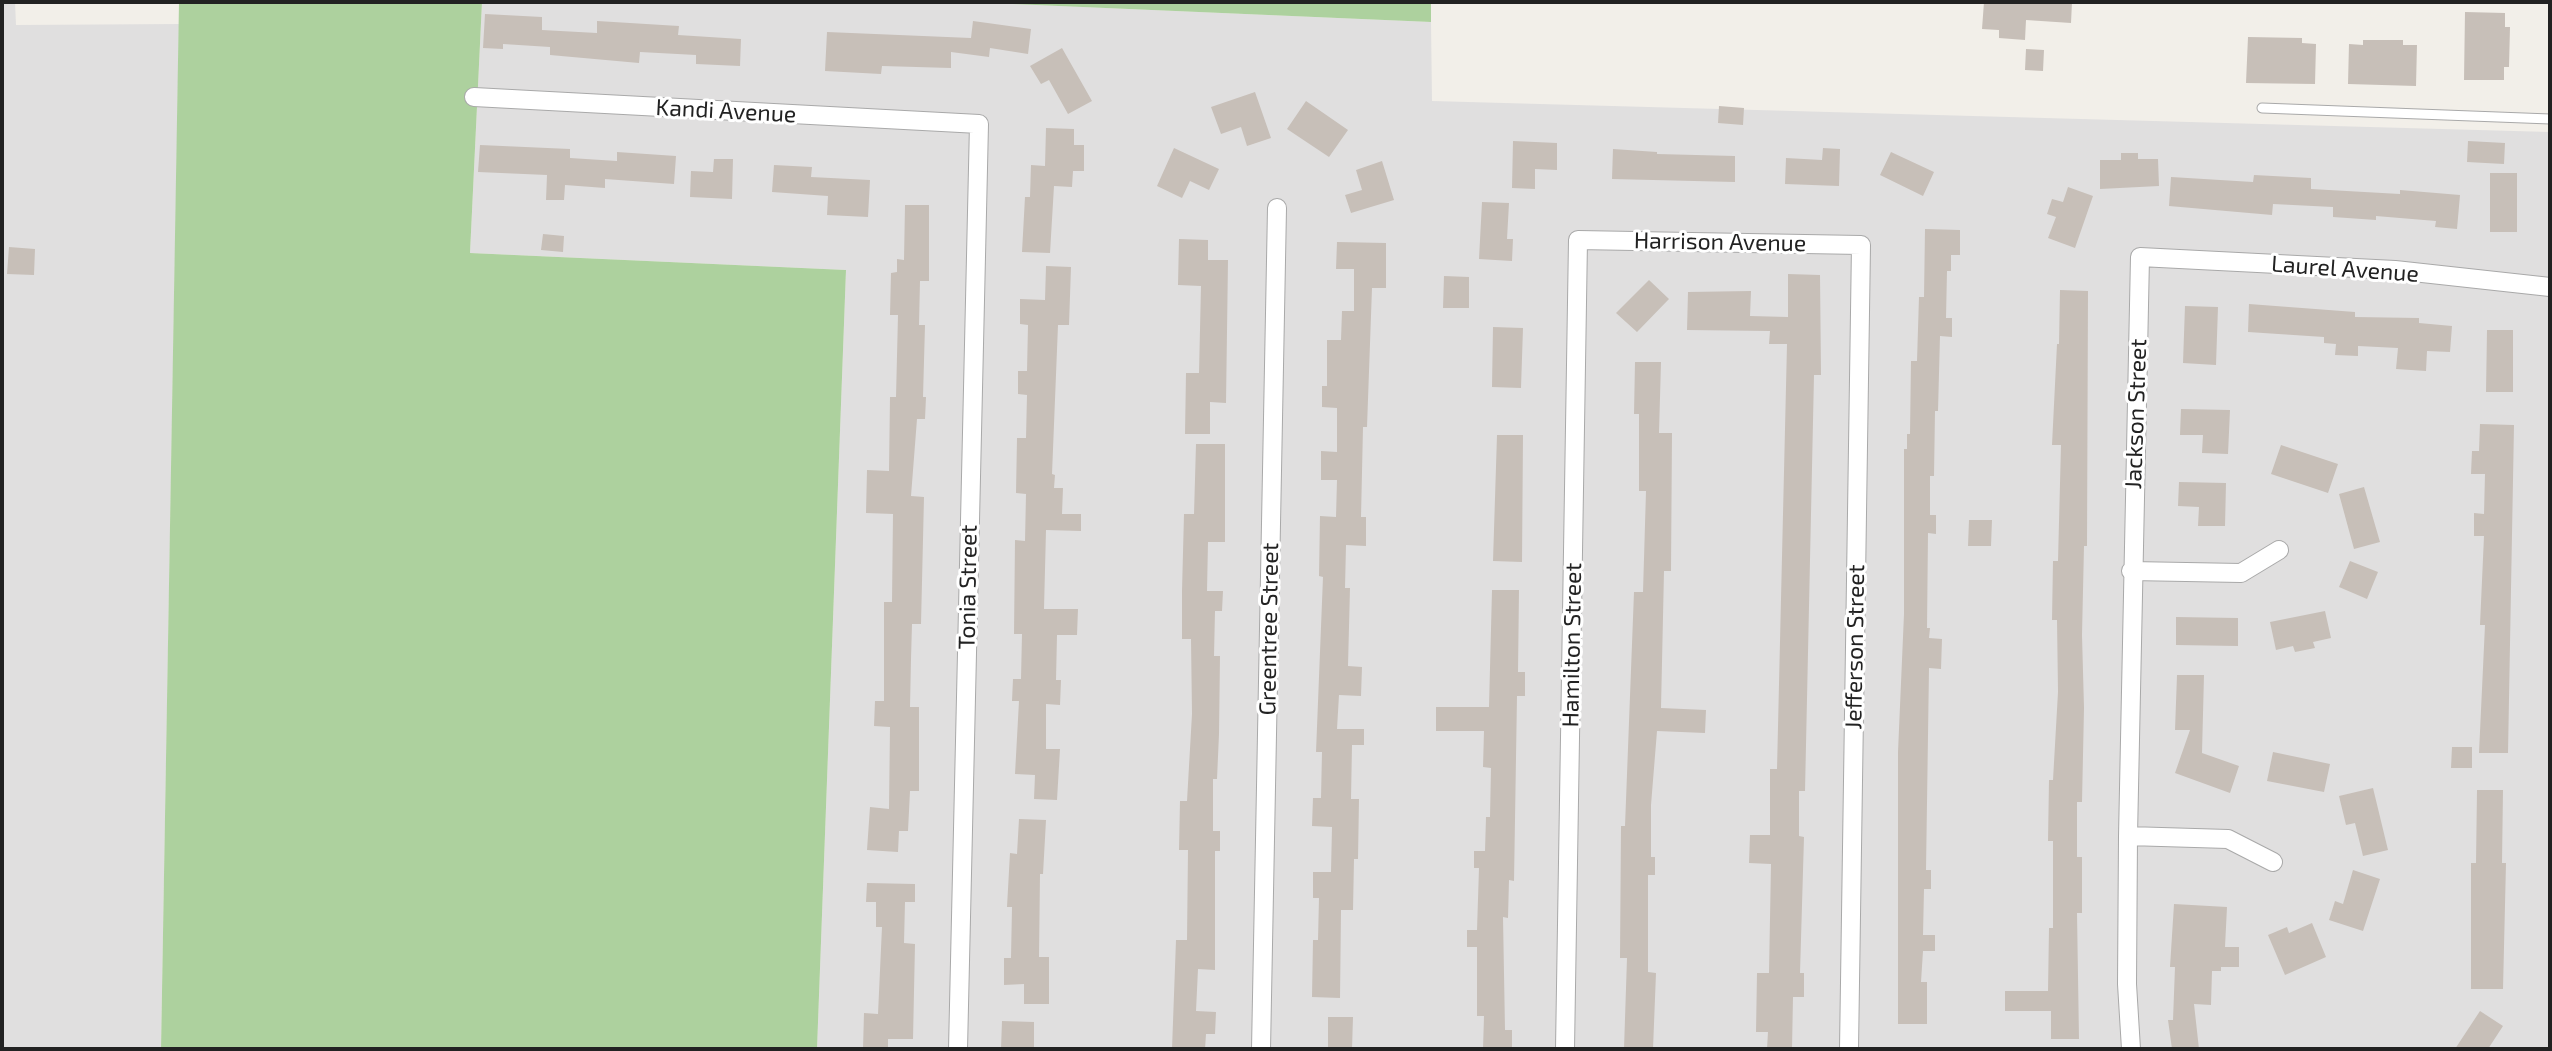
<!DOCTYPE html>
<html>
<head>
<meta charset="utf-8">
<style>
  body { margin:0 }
  #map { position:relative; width:2552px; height:1051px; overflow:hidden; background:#f2efe9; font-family:"Exo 2",sans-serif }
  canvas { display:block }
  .frame { position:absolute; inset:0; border:4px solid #222; pointer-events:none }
</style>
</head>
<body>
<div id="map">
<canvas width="2552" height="1051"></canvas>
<div class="frame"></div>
</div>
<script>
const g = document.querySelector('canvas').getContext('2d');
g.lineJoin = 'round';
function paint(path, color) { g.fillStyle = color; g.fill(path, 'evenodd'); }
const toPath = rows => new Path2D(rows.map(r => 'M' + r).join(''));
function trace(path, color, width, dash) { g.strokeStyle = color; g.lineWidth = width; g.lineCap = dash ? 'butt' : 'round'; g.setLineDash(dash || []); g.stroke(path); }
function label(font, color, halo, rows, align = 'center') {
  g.font = font + ' "Exo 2",sans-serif'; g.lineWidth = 6; g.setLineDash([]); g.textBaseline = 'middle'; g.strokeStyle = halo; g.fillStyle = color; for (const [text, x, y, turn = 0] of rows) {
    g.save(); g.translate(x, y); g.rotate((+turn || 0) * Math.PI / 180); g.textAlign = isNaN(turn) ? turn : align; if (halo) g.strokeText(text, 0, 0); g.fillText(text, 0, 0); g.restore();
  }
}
paint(toPath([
  [2,2,15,2,16,25,179,24,161,1049,2,1049],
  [482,2,966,2,1431,22,1432,101,2550,132,2550,1049,817,1049,846,270,470,253]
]), '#e0dfdf');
paint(toPath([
  [179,2,482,2,470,253,846,270,817,1049,161,1049],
  [966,2,1431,2,1431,22]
]), '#add19e');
paint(toPath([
  [1984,2,2072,2,2071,23,2026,20,2025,40,1999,38,1999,30,1982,29],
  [2465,12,2505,13,2505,27,2510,27,2509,67,2504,67,2504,80,2464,80],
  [485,14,542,17,542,30,597,33,597,21,679,26,678,35,741,39,740,66,696,64,696,55,640,52,639,63,550,55,550,47,503,44,503,49,483,48],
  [973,21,1031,29,1028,54,990,48,989,57,951,52,951,68,882,66,881,74,825,71,827,32,971,38],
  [2248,37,2302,38,2302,43,2316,44,2315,84,2246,83],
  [2363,40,2403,40,2403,45,2417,45,2416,86,2348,84,2349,44,2363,45],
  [1062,48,1092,101,1068,114,1049,80,1041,84,1030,66],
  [2026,49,2044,50,2043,71,2025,70],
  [1255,92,1271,138,1247,146,1241,127,1221,134,1211,107],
  [1306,101,1348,130,1329,157,1287,129],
  [1719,106,1744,108,1743,125,1718,123],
  [1046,128,1074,129,1074,145,1084,145,1084,171,1073,171,1072,187,1054,186,1050,253,1022,252,1025,197,1030,197,1031,165,1045,166],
  [1513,141,1557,143,1557,170,1535,169,1535,189,1512,188],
  [2468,141,2505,143,2504,164,2467,162],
  [480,145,570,149,570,158,617,161,617,152,676,156,674,184,605,179,605,188,565,185,564,200,546,200,547,175,478,172],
  [1174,148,1219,169,1209,190,1190,181,1182,198,1157,186],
  [1823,148,1840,149,1839,186,1785,184,1786,158,1822,160],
  [1613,149,1657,152,1657,154,1735,156,1735,182,1612,179],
  [1891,152,1934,172,1923,196,1880,175],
  [2121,153,2138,153,2138,159,2158,159,2159,186,2100,189,2100,160,2121,160],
  [714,159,733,159,732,199,690,197,691,171,713,172],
  [1382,161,1394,200,1351,213,1345,195,1362,190,1356,170],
  [774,165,812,167,811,177,870,180,868,217,827,215,828,196,772,192],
  [2490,173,2517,173,2517,232,2490,232],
  [2254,175,2311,178,2311,189,2400,194,2400,190,2460,195,2457,229,2435,227,2436,221,2376,216,2376,220,2333,217,2333,207,2273,204,2272,215,2169,206,2171,177,2253,182],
  [2068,187,2093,196,2075,248,2048,238,2056,217,2047,214,2052,199,2063,202],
  [1482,202,1509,203,1507,239,1513,239,1512,261,1479,259],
  [905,205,929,205,929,281,920,281,919,325,925,325,923,397,926,397,925,419,917,419,911,496,924,497,921,624,912,624,911,659,910,707,919,707,919,791,910,791,908,831,899,831,898,852,867,850,870,807,889,809,890,727,874,726,875,701,884,701,884,602,892,602,893,514,866,513,867,470,889,471,890,397,896,397,898,315,890,315,891,273,897,272,897,259,904,260],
  [1925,229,1960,230,1960,255,1951,255,1951,271,1947,271,1946,318,1952,318,1952,337,1940,336,1938,411,1935,411,1934,476,1930,476,1930,515,1936,515,1936,534,1928,533,1927,628,1930,628,1929,638,1942,639,1941,669,1929,668,1926,870,1931,870,1931,889,1924,889,1923,935,1935,935,1935,951,1923,951,1921,982,1927,982,1927,1024,1898,1024,1898,752,1904,614,1904,449,1907,449,1907,434,1910,434,1911,361,1917,361,1919,297,1924,297],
  [543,234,564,236,563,252,541,250],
  [1179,239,1208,240,1208,260,1228,260,1226,403,1210,402,1210,434,1185,434,1186,373,1199,373,1201,286,1178,285],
  [1337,242,1386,243,1386,288,1372,288,1367,427,1363,427,1361,517,1366,517,1366,546,1346,545,1345,588,1350,588,1348,666,1362,667,1361,696,1339,695,1337,729,1364,729,1364,745,1352,745,1351,799,1359,799,1358,859,1354,859,1353,910,1341,910,1340,998,1312,997,1313,940,1318,940,1319,898,1313,898,1313,872,1331,872,1332,827,1312,826,1313,798,1321,798,1322,752,1316,752,1323,577,1319,576,1320,516,1336,517,1337,480,1321,480,1321,451,1337,452,1337,408,1322,407,1322,386,1327,386,1327,340,1341,340,1342,311,1354,311,1354,269,1336,269],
  [9,247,35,249,34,275,7,274],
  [1046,266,1071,267,1069,325,1058,325,1052,474,1055,475,1054,488,1063,488,1062,514,1081,514,1081,531,1046,530,1044,609,1078,609,1077,635,1057,635,1056,680,1061,680,1060,705,1046,704,1046,749,1060,749,1057,800,1034,799,1035,775,1015,774,1019,701,1012,701,1013,679,1021,679,1022,634,1014,634,1015,540,1025,541,1026,494,1016,493,1017,438,1026,438,1027,395,1018,394,1018,371,1027,371,1028,325,1020,324,1020,299,1045,300],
  [1788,274,1820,275,1821,375,1814,375,1805,791,1799,791,1799,836,1804,837,1800,973,1804,973,1804,997,1793,997,1792,1049,1767,1049,1768,1032,1756,1032,1757,973,1769,973,1771,864,1749,863,1750,835,1770,835,1770,769,1777,769,1787,344,1769,344,1770,331,1687,330,1688,292,1751,291,1750,316,1788,317],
  [1444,276,1469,277,1469,308,1443,308],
  [1649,280,1669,299,1637,332,1616,313],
  [2060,290,2088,291,2087,546,2084,546,2082,635,2084,708,2082,802,2077,802,2077,857,2082,857,2082,913,2077,913,2079,1039,2051,1039,2051,1011,2005,1011,2005,991,2048,991,2049,928,2053,928,2053,841,2048,841,2049,780,2053,780,2058,692,2057,620,2052,620,2053,561,2058,561,2061,445,2052,445,2057,344,2059,344],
  [2249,304,2355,312,2355,317,2419,318,2419,323,2452,326,2450,352,2427,351,2426,371,2396,369,2398,348,2358,346,2358,356,2335,355,2336,344,2324,343,2324,337,2248,332],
  [2185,306,2218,307,2216,365,2183,363],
  [1493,327,1523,328,1521,388,1492,387],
  [2487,330,2513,330,2513,392,2486,392],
  [1635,362,1661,362,1659,433,1672,433,1671,571,1664,571,1661,708,1706,710,1705,733,1657,731,1651,805,1651,857,1655,857,1655,875,1648,875,1648,972,1656,973,1653,1049,1624,1049,1627,958,1620,958,1621,826,1625,826,1634,592,1643,592,1646,491,1639,491,1639,414,1634,414],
  [2181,409,2230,410,2228,454,2202,453,2203,435,2180,435],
  [2480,424,2514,425,2508,753,2479,753,2485,625,2480,625,2484,536,2474,536,2474,513,2484,514,2485,474,2471,474,2472,451,2479,451],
  [1497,435,1523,435,1522,562,1493,561],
  [1196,444,1225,444,1225,542,1208,542,1207,591,1223,591,1222,611,1215,611,1214,656,1220,656,1219,734,1217,779,1213,779,1213,831,1220,831,1220,851,1215,851,1215,970,1198,969,1196,1011,1216,1012,1215,1034,1206,1034,1205,1049,1172,1049,1176,940,1187,940,1188,850,1179,850,1180,801,1187,801,1192,714,1191,639,1182,639,1182,591,1184,514,1194,514],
  [2281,445,2338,464,2328,493,2271,474],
  [2179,482,2226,483,2225,526,2198,526,2199,507,2178,506],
  [2364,487,2380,542,2354,549,2339,494],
  [1969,520,1992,520,1991,546,1968,546],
  [2350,561,2378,572,2367,599,2339,587],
  [1492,590,1519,590,1518,672,1525,672,1525,696,1517,696,1514,881,1509,880,1508,918,1503,917,1505,1030,1512,1030,1512,1049,1483,1049,1484,1016,1477,1016,1477,947,1467,947,1467,930,1477,930,1479,868,1474,868,1474,851,1485,851,1486,817,1490,817,1491,768,1483,767,1484,731,1436,731,1436,707,1489,707],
  [2325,611,2331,638,2313,642,2315,648,2295,652,2293,646,2276,650,2270,622],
  [2176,617,2238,618,2238,646,2176,645],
  [2177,675,2204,675,2202,753,2239,766,2230,793,2175,773,2190,730,2175,730],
  [2452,747,2472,747,2472,768,2451,768],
  [2273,752,2330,764,2324,792,2267,781],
  [2373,788,2388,850,2363,856,2355,823,2346,825,2339,796],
  [2477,790,2503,790,2502,863,2506,863,2503,989,2471,989,2471,863,2476,863],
  [1019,819,1046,820,1043,874,1040,874,1039,957,1049,957,1049,1004,1024,1004,1024,984,1004,985,1004,958,1011,958,1012,907,1007,907,1010,853,1017,854],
  [2353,870,2380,879,2363,931,2329,920,2335,901,2343,904],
  [867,883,915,884,915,902,905,902,904,943,915,944,913,1039,888,1039,888,1049,863,1049,864,1013,878,1014,882,927,876,927,876,902,866,902],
  [2174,904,2227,907,2225,947,2239,947,2239,967,2221,967,2221,971,2212,971,2211,1005,2194,1004,2199,1049,2172,1049,2168,1020,2173,1020,2175,967,2170,967],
  [2312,923,2326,957,2285,975,2268,935,2287,927,2289,933],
  [2480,1011,2503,1026,2488,1049,2455,1049],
  [1328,1017,1353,1017,1352,1049,1328,1049],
  [1002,1021,1034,1022,1034,1049,1001,1049]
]), '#c7bfb8');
const lane = toPath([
  [2262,108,2550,119]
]);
const street = toPath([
  [474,97,979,124,958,1049],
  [2131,571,2241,573,2279,550],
  [2128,836,2228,839,2273,862],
  [1261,1049,1277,208],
  [1565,1049,1578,240,1861,245,1849,1049],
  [2131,1049,2127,984,2128,836,2140,257,2395,270,2550,287]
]);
trace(lane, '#a9a9a9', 11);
trace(street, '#a9a9a9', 20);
trace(lane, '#fff', 9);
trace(street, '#fff', 18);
label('23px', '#222', '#fff', [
  ["Kandi Avenue",726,111,3],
  ["Harrison Avenue",1720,242,1],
  ["Laurel Avenue",2345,269,4],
  ["Jackson Street",2136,414,-88],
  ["Tonia Street",968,587,-89],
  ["Greentree Street",1269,629,-89],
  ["Hamilton Street",1572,645,-89],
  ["Jefferson Street",1855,647,-89]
]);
</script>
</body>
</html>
